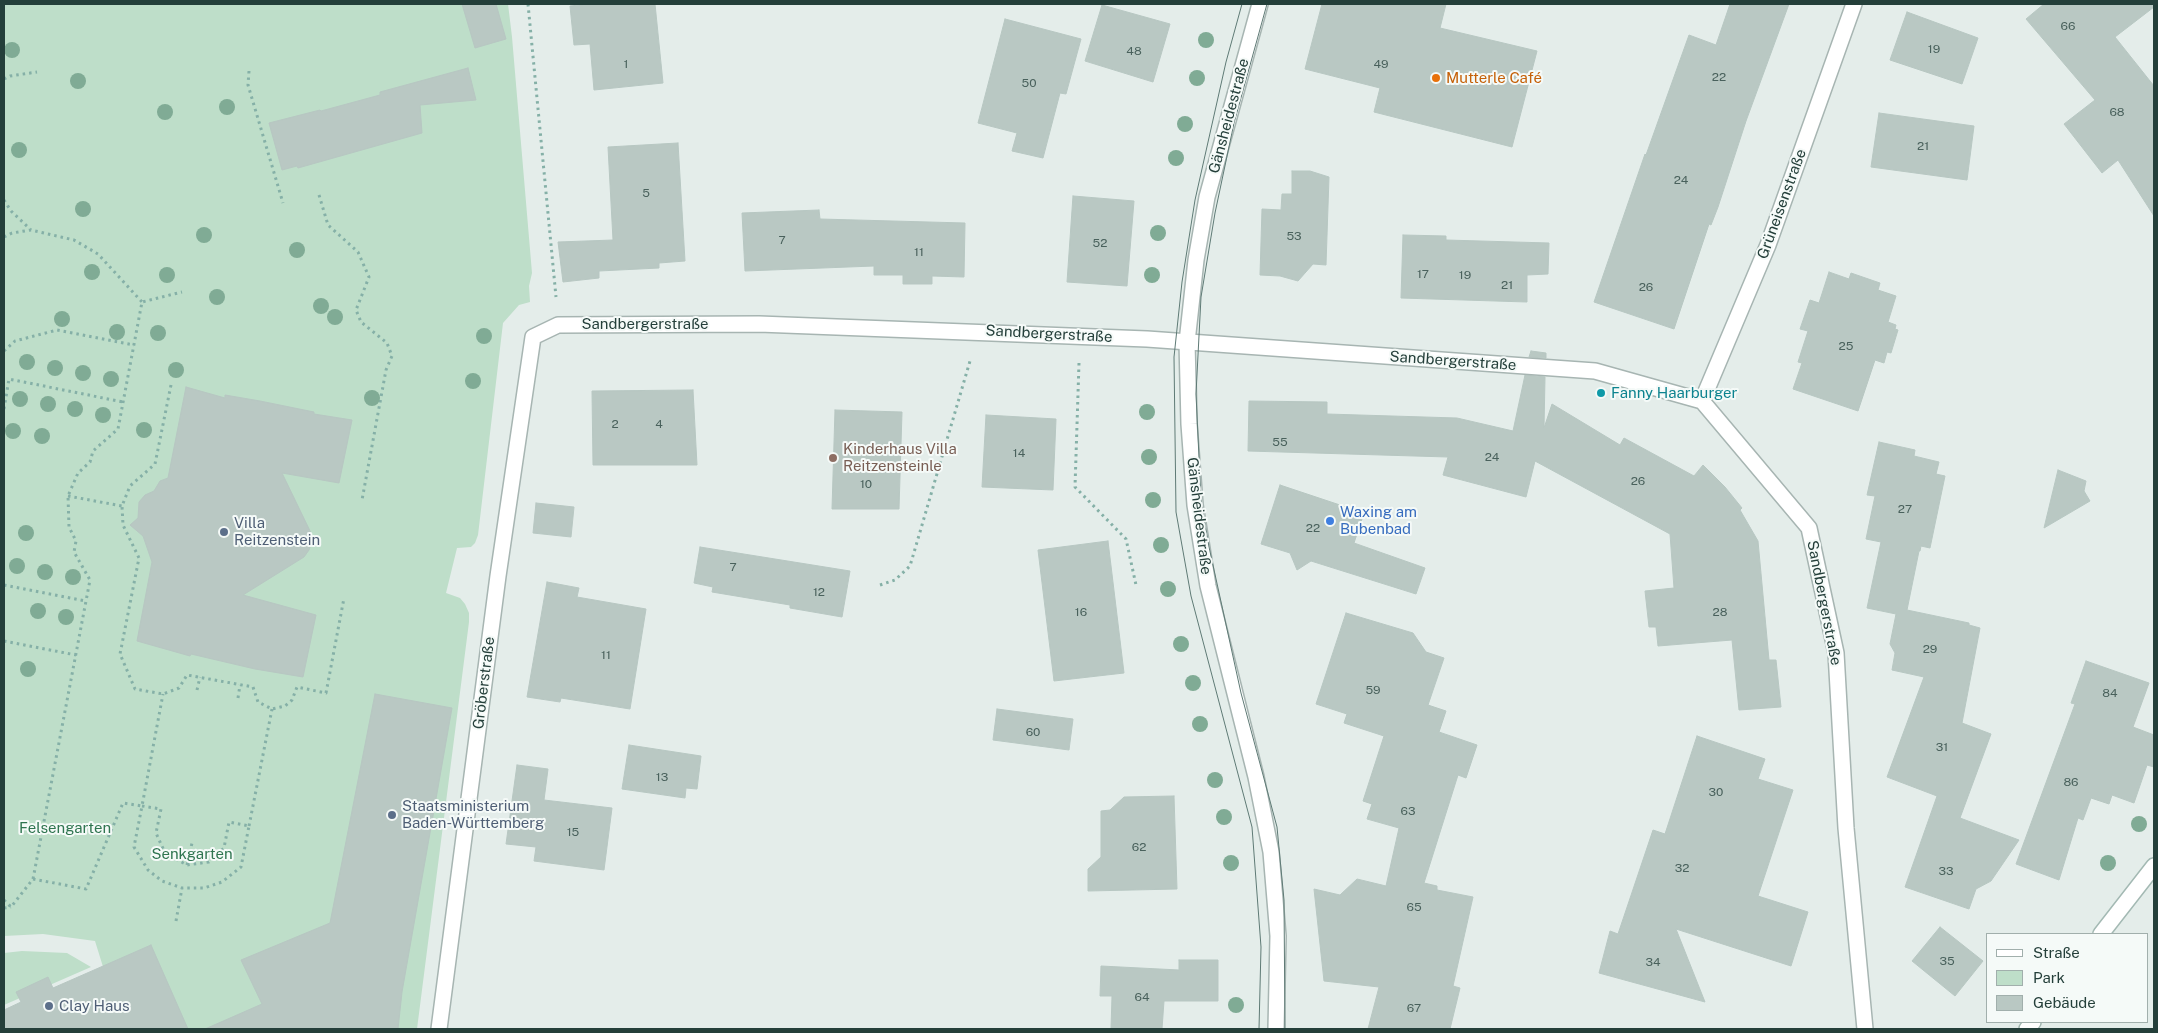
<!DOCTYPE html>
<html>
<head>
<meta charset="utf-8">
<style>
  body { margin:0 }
  #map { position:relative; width:2158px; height:1033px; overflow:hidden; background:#e4edea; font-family:"Public Sans",sans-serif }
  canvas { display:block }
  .frame { position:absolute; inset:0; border:5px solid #243f3a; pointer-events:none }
  .legend { position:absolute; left:1986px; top:933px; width:162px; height:90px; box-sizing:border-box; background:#f5faf8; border:1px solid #a1afac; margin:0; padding:6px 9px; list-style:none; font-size:15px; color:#243f3a }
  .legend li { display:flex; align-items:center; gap:10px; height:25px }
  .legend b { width:25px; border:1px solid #a1afac }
</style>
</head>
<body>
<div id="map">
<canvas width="2158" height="1033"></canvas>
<div class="frame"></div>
<ul class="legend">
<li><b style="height:6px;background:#fff"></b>Straße</li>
<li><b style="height:14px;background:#bedec9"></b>Park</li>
<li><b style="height:14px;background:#b9c8c3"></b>Gebäude</li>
</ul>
</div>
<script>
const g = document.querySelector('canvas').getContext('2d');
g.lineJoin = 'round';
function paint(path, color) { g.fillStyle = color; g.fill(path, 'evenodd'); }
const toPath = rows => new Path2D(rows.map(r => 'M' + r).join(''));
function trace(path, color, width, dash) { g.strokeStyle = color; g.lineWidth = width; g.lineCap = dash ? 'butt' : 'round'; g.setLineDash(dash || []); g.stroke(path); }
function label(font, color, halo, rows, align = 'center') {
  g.font = font + ' "Public Sans",sans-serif'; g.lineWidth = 4; g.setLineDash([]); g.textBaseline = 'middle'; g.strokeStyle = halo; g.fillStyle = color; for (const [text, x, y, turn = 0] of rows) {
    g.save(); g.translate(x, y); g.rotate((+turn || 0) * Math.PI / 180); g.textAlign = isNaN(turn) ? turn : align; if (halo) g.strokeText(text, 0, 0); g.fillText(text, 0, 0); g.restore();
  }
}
paint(toPath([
  [4,4,508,4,512,37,532,273,529,286,530,302,519,305,503,323,478,535,475,543,471,547,457,548,446,593,460,598,465,604,469,613,469,622,417,1029,131,1029,104,970,95,941,43,934,4,936],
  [22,951,67,953,91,967,4,1005,4,953]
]), '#bedec9');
const building = toPath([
  [462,4,496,4,506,39,475,48,462,4],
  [588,4,655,4,663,83,594,90,590,44,574,45,570,6,588,4],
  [1322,4,1446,4,1440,28,1537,51,1512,147,1374,112,1380,88,1305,69,1322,4],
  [1730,4,1789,4,1746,121,1718,207,1711,225,1709,224,1674,329,1594,302,1645,154,1646,155,1689,35,1716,45,1730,4],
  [2044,4,2154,4,2154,7,2115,37,2154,86,2154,216,2118,160,2102,173,2064,124,2095,100,2026,19,2044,4],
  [1102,5,1170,24,1153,82,1085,61,1102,5],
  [1907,12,1978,38,1962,84,1890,60,1907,12],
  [1005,19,1081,39,1066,94,1060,93,1043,158,1012,151,1017,133,978,123,1005,19],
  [468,68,476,100,420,105,422,133,298,168,297,166,282,170,269,123,320,110,321,111,380,95,380,92,468,68],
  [1879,113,1974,126,1967,180,1871,167,1879,113],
  [678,143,685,261,659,263,659,268,599,271,599,278,563,282,558,242,613,240,608,147,678,143],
  [1292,171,1310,171,1329,177,1326,265,1313,264,1298,281,1280,276,1260,275,1262,209,1281,210,1282,194,1292,194,1292,171],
  [1073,196,1134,201,1127,286,1067,282,1073,196],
  [819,210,820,219,965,223,964,277,932,276,932,284,903,284,903,275,874,275,874,266,745,271,742,213,819,210],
  [1403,235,1446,236,1446,240,1549,243,1548,274,1527,275,1527,302,1401,298,1403,235],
  [1829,272,1849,279,1851,273,1880,283,1878,290,1896,296,1888,322,1896,325,1895,329,1898,330,1891,353,1887,352,1884,363,1875,360,1858,411,1793,389,1802,363,1798,362,1808,331,1800,329,1810,300,1819,303,1829,272],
  [1531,351,1546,353,1546,358,1529,357,1531,351],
  [1525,375,1545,377,1544,428,1552,404,1620,445,1624,438,1694,476,1703,465,1725,487,1742,508,1740,510,1758,541,1769,660,1776,660,1781,707,1739,710,1732,640,1658,646,1656,627,1649,627,1645,591,1674,588,1670,534,1535,461,1526,497,1443,475,1448,457,1248,451,1249,401,1327,402,1327,414,1457,418,1513,431,1525,375],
  [186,387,225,398,225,395,260,401,314,412,314,414,352,420,339,483,282,473,311,533,312,541,309,550,304,557,243,595,316,615,303,677,255,669,191,654,190,656,137,641,152,562,143,536,130,525,138,518,139,502,145,495,154,491,160,481,168,478,186,387],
  [693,390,697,465,593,465,592,391,693,390],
  [835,410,902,412,899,509,832,509,835,410],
  [986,415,1056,419,1053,490,982,487,986,415],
  [1879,442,1915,450,1914,456,1939,462,1936,474,1945,476,1930,548,1921,546,1920,551,1919,551,1907,610,1969,623,1969,625,1980,628,1962,723,1991,734,1960,818,2019,840,1991,881,1976,889,1969,909,1905,887,1937,796,1887,777,1924,677,1892,670,1895,653,1890,644,1896,614,1867,608,1881,542,1866,539,1875,496,1867,495,1879,442],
  [2058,470,2086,481,2084,491,2090,501,2044,528,2058,470],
  [1280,485,1364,513,1354,543,1425,568,1416,594,1311,561,1297,570,1290,553,1261,544,1280,485],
  [536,503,574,507,571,537,533,533,536,503],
  [1108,541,1124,673,1054,681,1038,550,1108,541],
  [700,547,850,571,842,617,790,608,790,605,712,592,713,587,694,583,700,547],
  [547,582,579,588,577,597,646,609,630,709,561,698,560,702,527,697,547,582],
  [1346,613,1413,633,1426,652,1444,658,1428,705,1446,711,1439,732,1477,745,1466,778,1458,775,1424,883,1437,886,1437,890,1473,897,1453,986,1460,988,1450,1029,1368,1029,1379,987,1324,981,1314,889,1340,895,1357,879,1386,886,1399,828,1367,819,1372,804,1363,801,1384,736,1344,723,1347,714,1316,704,1346,613],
  [2086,661,2149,683,2133,727,2154,735,2154,767,2147,765,2134,803,2112,795,2109,804,2091,798,2083,820,2078,818,2059,880,2016,864,2075,704,2071,703,2086,661],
  [375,694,452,708,402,992,398,1029,205,1029,262,1004,241,960,330,923,375,694],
  [997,709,1073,719,1069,750,993,740,997,709],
  [1697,736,1765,759,1758,779,1793,790,1758,896,1808,912,1791,966,1676,929,1705,1002,1599,973,1610,931,1618,934,1653,830,1665,834,1697,736],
  [629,745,701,756,697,789,686,788,685,798,622,789,629,745],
  [517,765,548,769,544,800,612,808,604,870,534,861,536,847,506,844,517,765],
  [1174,796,1177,889,1088,891,1088,869,1101,857,1101,811,1110,810,1124,797,1174,796],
  [1940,927,1983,961,1955,996,1912,961,1940,927],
  [151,945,188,1029,4,1029,4,1010,21,1002,16,992,48,977,53,988,151,945],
  [1179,960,1218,960,1218,1001,1164,1001,1162,1029,1111,1029,1112,996,1100,996,1101,966,1179,970,1179,960]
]);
paint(building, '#b9c8c3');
trace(building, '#b7c7c2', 1);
const minor = toPath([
  [1702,401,1768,245,1854,4],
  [439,1029,498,576,533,337,558,325,759,324,1147,339,1595,371,1702,401,1809,528,1836,653,1846,828,1865,1029]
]);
const tertiary = toPath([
  [1260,4,1207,197,1196,260,1187,342,1189,424,1195,505,1208,586,1256,777,1271,852,1278,936,1276,1029]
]);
const secondary = toPath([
  [2101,934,2154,866],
  [2027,1029,2033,1022]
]);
trace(minor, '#a7b5b2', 18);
trace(tertiary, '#a7b5b2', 18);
trace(secondary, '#a3b9b3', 18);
trace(toPath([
  [528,4,556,297],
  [249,71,248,85,283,203],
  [4,79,10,76,37,72],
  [319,195,328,225,358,252,369,277,356,310,361,322,387,343,392,356,386,370,362,500],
  [4,200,11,211,31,230],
  [4,237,12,233,31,230,74,240,98,254,142,302],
  [4,351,15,341,57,330,134,345],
  [1079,363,1075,487,1126,539,1136,585],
  [171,385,155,464,130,486,122,506,123,525,139,558,120,654,135,689,163,694,179,688,187,675,253,687,258,702,272,709,285,706,292,700,297,687,326,693,344,598],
  [4,409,9,379,123,402],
  [68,496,122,506],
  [4,585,86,601],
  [880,585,895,580,910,566,970,361],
  [4,641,76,655],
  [197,690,200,677],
  [238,698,240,685],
  [142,806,161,809,156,833,165,853,187,865,209,862,224,848,229,822,249,826,241,867,222,882,204,888,182,888,162,881,148,870,134,847,142,806],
  [249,826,272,709],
  [187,865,192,843],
  [33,879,86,889,123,803,142,806,163,694],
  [4,900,11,907,33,879,90,580,74,552,76,541,69,527,68,496,78,473,90,462,93,451,118,429,142,302,182,292],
  [4,908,11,907],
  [176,921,182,888]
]), '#85b0a7', 3, [2.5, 4]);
trace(minor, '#fff', 15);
trace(tertiary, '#fff', 15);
trace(secondary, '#fff', 15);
trace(toPath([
  [1242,4,1226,62,1195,200,1182,282,1174,357,1176,512,1191,596,1252,827,1261,947,1259,1029],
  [1267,4,1234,123,1215,213,1201,297,1196,394,1201,500,1209,547,1241,693,1277,827,1284,900,1285,1029]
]), '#5e7a75', 1);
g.fillStyle = '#80ab95';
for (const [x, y] of [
  [1206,40],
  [12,50],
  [1197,78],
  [78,81],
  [227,107],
  [165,112],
  [1185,124],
  [19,150],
  [1176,158],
  [83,209],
  [1158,233],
  [204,235],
  [297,250],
  [92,272],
  [167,275],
  [1152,275],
  [217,297],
  [321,306],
  [335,317],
  [62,319],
  [117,332],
  [158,333],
  [484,336],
  [27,362],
  [55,368],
  [176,370],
  [83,373],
  [111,379],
  [473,381],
  [372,398],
  [20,399],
  [48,404],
  [75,409],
  [1147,412],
  [103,415],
  [144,430],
  [13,431],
  [42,436],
  [1149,457],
  [1153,500],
  [26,533],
  [1161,545],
  [17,566],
  [45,572],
  [73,577],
  [1168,589],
  [38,611],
  [66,617],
  [1181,644],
  [28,669],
  [1193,683],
  [1200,724],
  [1215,780],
  [1224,817],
  [2139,824],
  [1231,863],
  [2108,863],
  [1236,1005]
]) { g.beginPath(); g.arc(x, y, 8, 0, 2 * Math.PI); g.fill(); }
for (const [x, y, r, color] of [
  [1436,78,5,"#e8710a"],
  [1601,393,5,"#0f9aa8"],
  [833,458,5,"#8d6e63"],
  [1330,521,5,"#3f7fe0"],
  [224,532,5,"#5c6f8a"],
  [392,815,5,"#5c6f8a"],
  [49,1006,5,"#5c6f8a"]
]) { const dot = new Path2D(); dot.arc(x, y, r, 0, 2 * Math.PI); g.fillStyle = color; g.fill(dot); trace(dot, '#f5faf8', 2); }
label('12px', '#49615c', null, [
  ["66",2068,26],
  ["19",1934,49],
  ["48",1134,51],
  ["1",626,64],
  ["49",1381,64],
  ["22",1719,77],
  ["50",1029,83],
  ["68",2117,112],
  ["21",1923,146],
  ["24",1681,180],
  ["5",646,193],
  ["53",1294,236],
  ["7",782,240],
  ["52",1100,243],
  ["11",919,252],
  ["17",1423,274],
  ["19",1465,275],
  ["21",1507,285],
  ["26",1646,287],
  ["25",1846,346],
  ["2",615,424],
  ["4",659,424],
  ["55",1280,442],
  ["14",1019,453],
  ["24",1492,457],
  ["26",1638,481],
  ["10",866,484],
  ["27",1905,509],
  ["22",1313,528],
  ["7",733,567],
  ["12",819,592],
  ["16",1081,612],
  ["28",1720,612],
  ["29",1930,649],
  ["11",606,655],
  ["59",1373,690],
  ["84",2110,693],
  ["60",1033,732],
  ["31",1942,747],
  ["13",662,777],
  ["86",2071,782],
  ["30",1716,792],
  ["63",1408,811],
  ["15",573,832],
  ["62",1139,847],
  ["32",1682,868],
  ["33",1946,871],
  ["65",1414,907],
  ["35",1947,961],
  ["34",1653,962],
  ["64",1142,997],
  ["67",1414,1008]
]);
label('15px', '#c56008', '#f5faf8', [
  ["Mutterle Café",1446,78]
], 'left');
label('15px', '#243f3a', '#f5faf8', [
  ["Gänsheidestraße",1229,116,-75],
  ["Grüneisenstraße",1782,204,-70],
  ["Sandbergerstraße",645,324],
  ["Sandbergerstraße",1049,334,3],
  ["Sandbergerstraße",1453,361,4],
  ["Gänsheidestraße",1199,516,83],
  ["Sandbergerstraße",1824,603,79],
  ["Gröberstraße",484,683,-83]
]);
label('15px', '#0d838f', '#f5faf8', [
  ["Fanny Haarburger",1611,393]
], 'left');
label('15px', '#785e54', '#f5faf8', [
  ["Kinderhaus Villa",843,449],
  ["Reitzensteinle",843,466]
], 'left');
label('15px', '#366cbe', '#f5faf8', [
  ["Waxing am",1340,512],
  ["Bubenbad",1340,529]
], 'left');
label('15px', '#4e5e75', '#f5faf8', [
  ["Villa",234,523],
  ["Reitzenstein",234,540],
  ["Staatsministerium",402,806],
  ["Baden-Württemberg",402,823],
  ["Clay Haus",59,1006]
], 'left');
label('15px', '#2f7550', '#f5faf8', [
  ["Felsengarten",65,828],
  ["Senkgarten",192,854]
]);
</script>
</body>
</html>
